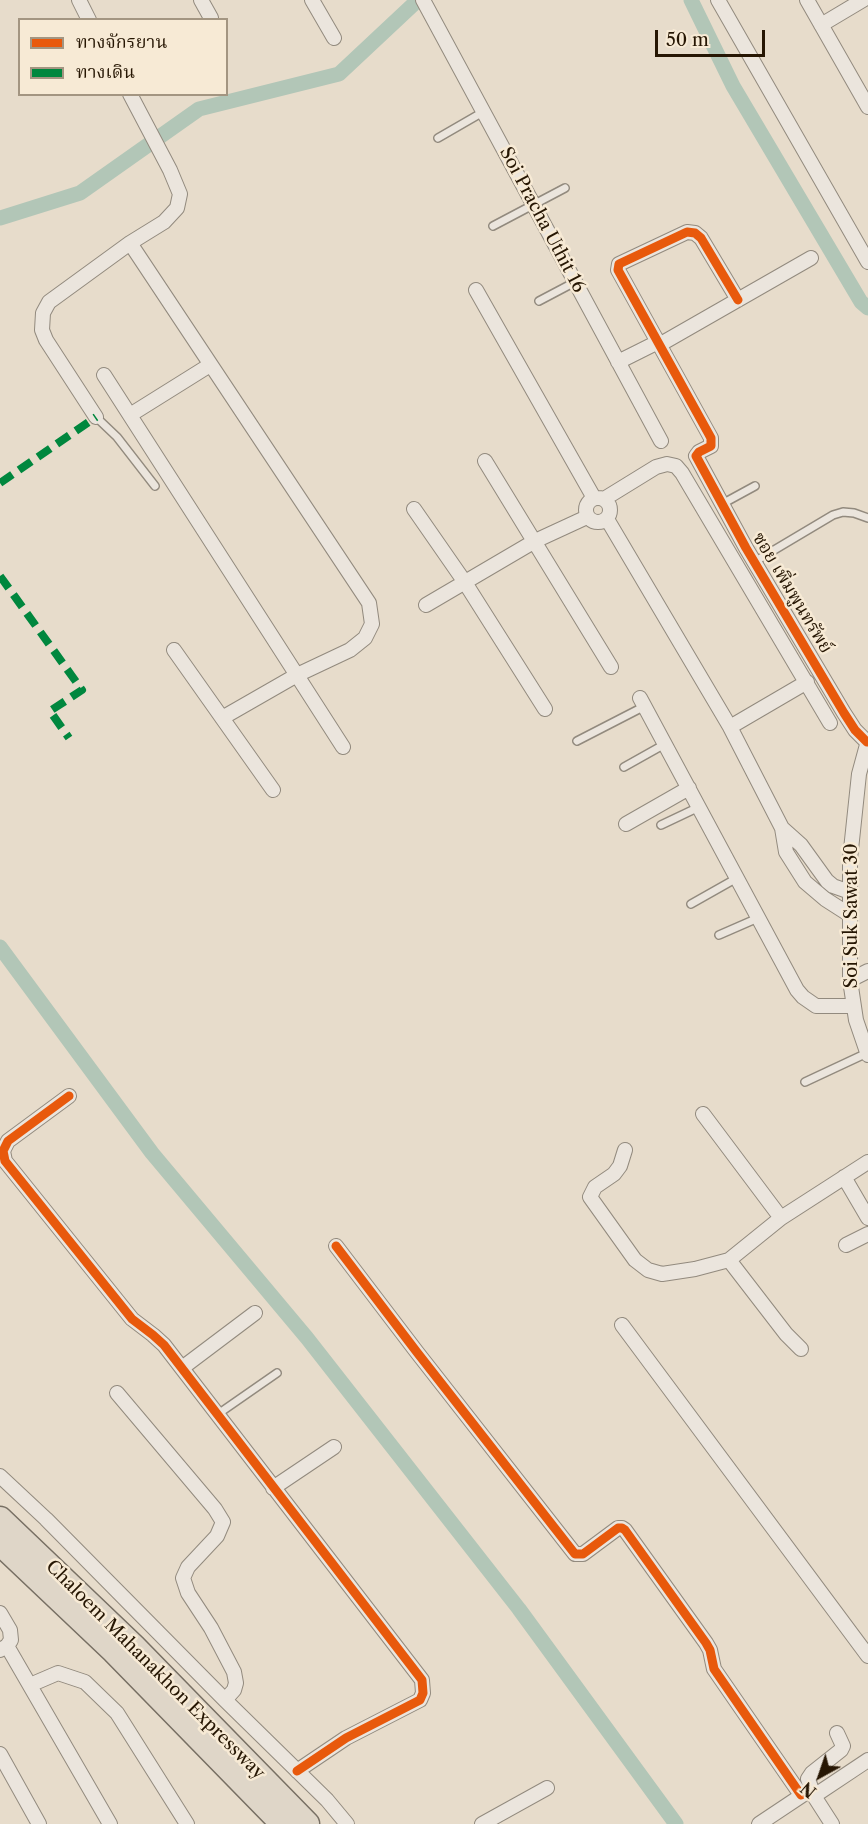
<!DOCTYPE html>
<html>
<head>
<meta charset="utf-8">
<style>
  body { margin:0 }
  #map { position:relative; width:868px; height:1824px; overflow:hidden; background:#e7dccb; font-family:"Libre Caslon Text","Noto Serif Thai",serif }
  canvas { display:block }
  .legend { position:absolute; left:18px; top:18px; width:210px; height:78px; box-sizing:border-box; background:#f7ead5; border:2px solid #a39581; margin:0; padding:8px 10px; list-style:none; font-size:18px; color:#261603 }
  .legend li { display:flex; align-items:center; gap:12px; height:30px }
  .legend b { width:30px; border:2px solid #a39581 }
  .north { position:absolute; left:790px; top:1746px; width:60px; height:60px; -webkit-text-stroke:4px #f7ead5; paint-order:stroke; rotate:220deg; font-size:16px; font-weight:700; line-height:24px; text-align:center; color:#261603 }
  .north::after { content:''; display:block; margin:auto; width:21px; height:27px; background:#261603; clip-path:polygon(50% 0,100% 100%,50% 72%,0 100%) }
  .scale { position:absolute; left:655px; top:30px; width:110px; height:27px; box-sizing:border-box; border:3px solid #261603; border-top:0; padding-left:8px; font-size:18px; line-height:21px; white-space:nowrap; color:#261603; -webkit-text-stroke:4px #f7ead5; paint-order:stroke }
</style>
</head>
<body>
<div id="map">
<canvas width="868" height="1824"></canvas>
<ul class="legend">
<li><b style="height:8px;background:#e8590c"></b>ทางจักรยาน</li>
<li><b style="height:8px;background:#00873e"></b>ทางเดิน</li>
</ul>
<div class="north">N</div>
<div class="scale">50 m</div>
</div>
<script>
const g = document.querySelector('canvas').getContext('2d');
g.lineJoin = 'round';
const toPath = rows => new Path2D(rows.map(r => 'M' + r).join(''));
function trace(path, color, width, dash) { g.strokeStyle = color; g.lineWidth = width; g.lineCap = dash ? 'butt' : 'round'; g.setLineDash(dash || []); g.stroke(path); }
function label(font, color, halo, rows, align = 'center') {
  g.font = font + ' "Libre Caslon Text","Noto Serif Thai",serif'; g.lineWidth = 5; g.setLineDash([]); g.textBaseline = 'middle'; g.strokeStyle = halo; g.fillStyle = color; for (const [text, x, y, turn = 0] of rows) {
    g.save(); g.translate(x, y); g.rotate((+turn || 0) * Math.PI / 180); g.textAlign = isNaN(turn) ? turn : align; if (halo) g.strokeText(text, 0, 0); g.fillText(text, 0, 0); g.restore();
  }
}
trace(toPath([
  [691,0,733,86,861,302,868,308],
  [0,218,80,193,199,109,339,74,418,0],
  [0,947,152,1153,307,1338,519,1609,676,1824]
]), '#b2c6b7', 15);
const lane = toPath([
  [438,138,483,112],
  [493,226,565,188],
  [539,301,575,282],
  [96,417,117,437,155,486],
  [722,504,755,486],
  [754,562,833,515,843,512,854,513,868,518],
  [577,741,645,706],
  [624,767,665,744],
  [661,825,699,807],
  [691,904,737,878],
  [719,935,758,918],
  [805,1082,867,1053],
  [218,1414,277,1373]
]);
const street = toPath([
  [79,0,89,20],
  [201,0,211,18],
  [312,0,334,38],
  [423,0,661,441],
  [718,0,868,262],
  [807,0,868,107],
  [821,25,863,0],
  [130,243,369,603,372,624,365,638,350,650,297,675,222,718],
  [476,290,594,498],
  [738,300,701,238,695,233,687,232,619,264,618,270,711,438,711,446,699,452,696,456,746,548,844,713,855,730,867,742],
  [659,345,811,258],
  [618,362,652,345],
  [104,375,343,747],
  [130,415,210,365],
  [96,417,46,340,42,330,43,313,49,302,130,243,164,222,177,208,180,194,170,170,130,94],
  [485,461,611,667],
  '586 510a12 12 0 1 1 24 0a12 12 0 1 1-24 0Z',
  [604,499,656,467,667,464,676,466,682,473,830,723],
  [414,509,464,581,545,709],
  [607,519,730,727,782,828],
  [426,605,535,541,587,517],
  [174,650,273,790],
  [640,698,797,990,803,997,816,1006,853,1006],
  [730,727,807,682],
  [868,741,859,774,850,859,850,980,856,1020,868,1055],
  [626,824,689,788],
  [850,892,833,886,827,881,801,845,782,828,786,852,805,882,825,899,850,915],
  [850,980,868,971],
  [69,1096,8,1141,3,1151,5,1161,132,1319,153,1335,164,1345,422,1680,423,1693,420,1700,346,1738,297,1771],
  [703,1114,781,1218],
  [625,1150,620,1166,614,1174,595,1187,590,1197,635,1260,648,1270,662,1274,695,1269,729,1260],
  [844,1177,868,1218],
  [846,1245,868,1234],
  [336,1246,416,1351,575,1554,583,1554,618,1528,622,1528,625,1530,706,1643,710,1650,714,1669,801,1795],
  [622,1325,868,1656],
  [801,1349,786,1334,729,1260,781,1218,868,1162],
  [182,1368,255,1313],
  [117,1393,215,1509,223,1522,217,1536,188,1567,183,1578,188,1593,211,1628,234,1672,236,1683,234,1690,225,1700],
  [0,1476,46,1519,225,1700,327,1800,347,1824],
  [273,1488,334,1447],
  [0,1613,10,1630,11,1640,7,1646],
  [0,1650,7,1646,110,1824],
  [30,1685,58,1673,85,1682,117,1713,187,1824],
  [0,1754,39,1824],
  [814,1796,868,1760],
  [482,1824,547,1788],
  [759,1824,807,1792],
  [832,1824,814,1796,808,1779,812,1773,841,1750,843,1746,837,1733]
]);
const highway = toPath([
  [0,1519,133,1646,307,1824],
  [0,1543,114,1651,283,1824]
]);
trace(lane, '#928a7e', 10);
trace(street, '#928a7e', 16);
trace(highway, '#776f63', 27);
trace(lane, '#ebe5dd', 7);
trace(street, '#ebe5dd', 14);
trace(highway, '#dfd6c8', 24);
trace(toPath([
  [0,483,96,417],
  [0,576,82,690,50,711,69,738]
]), '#00873e', 8, [15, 8]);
trace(toPath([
  [738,300,701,238,695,233,687,232,619,264,618,270,711,438,711,446,699,452,696,456,746,548,844,713,855,730,867,742],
  [69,1096,8,1141,3,1151,5,1161,132,1319,153,1335,164,1345,422,1680,423,1693,420,1700,346,1738,297,1771],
  [336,1246,416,1351,575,1554,583,1554,618,1528,622,1528,625,1530,706,1643,710,1650,714,1669,801,1795]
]), '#e8590c', 9);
label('18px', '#261603', '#f7ead5', [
  ["Soi Pracha Uthit 16",542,220,62],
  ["ซอย เพิ่มพูนทรัพย์",792,593,59],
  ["Soi Suk Sawat 30",852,916,-90],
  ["Chaloem Mahanakhon Expressway",155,1670,45]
]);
</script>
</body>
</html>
